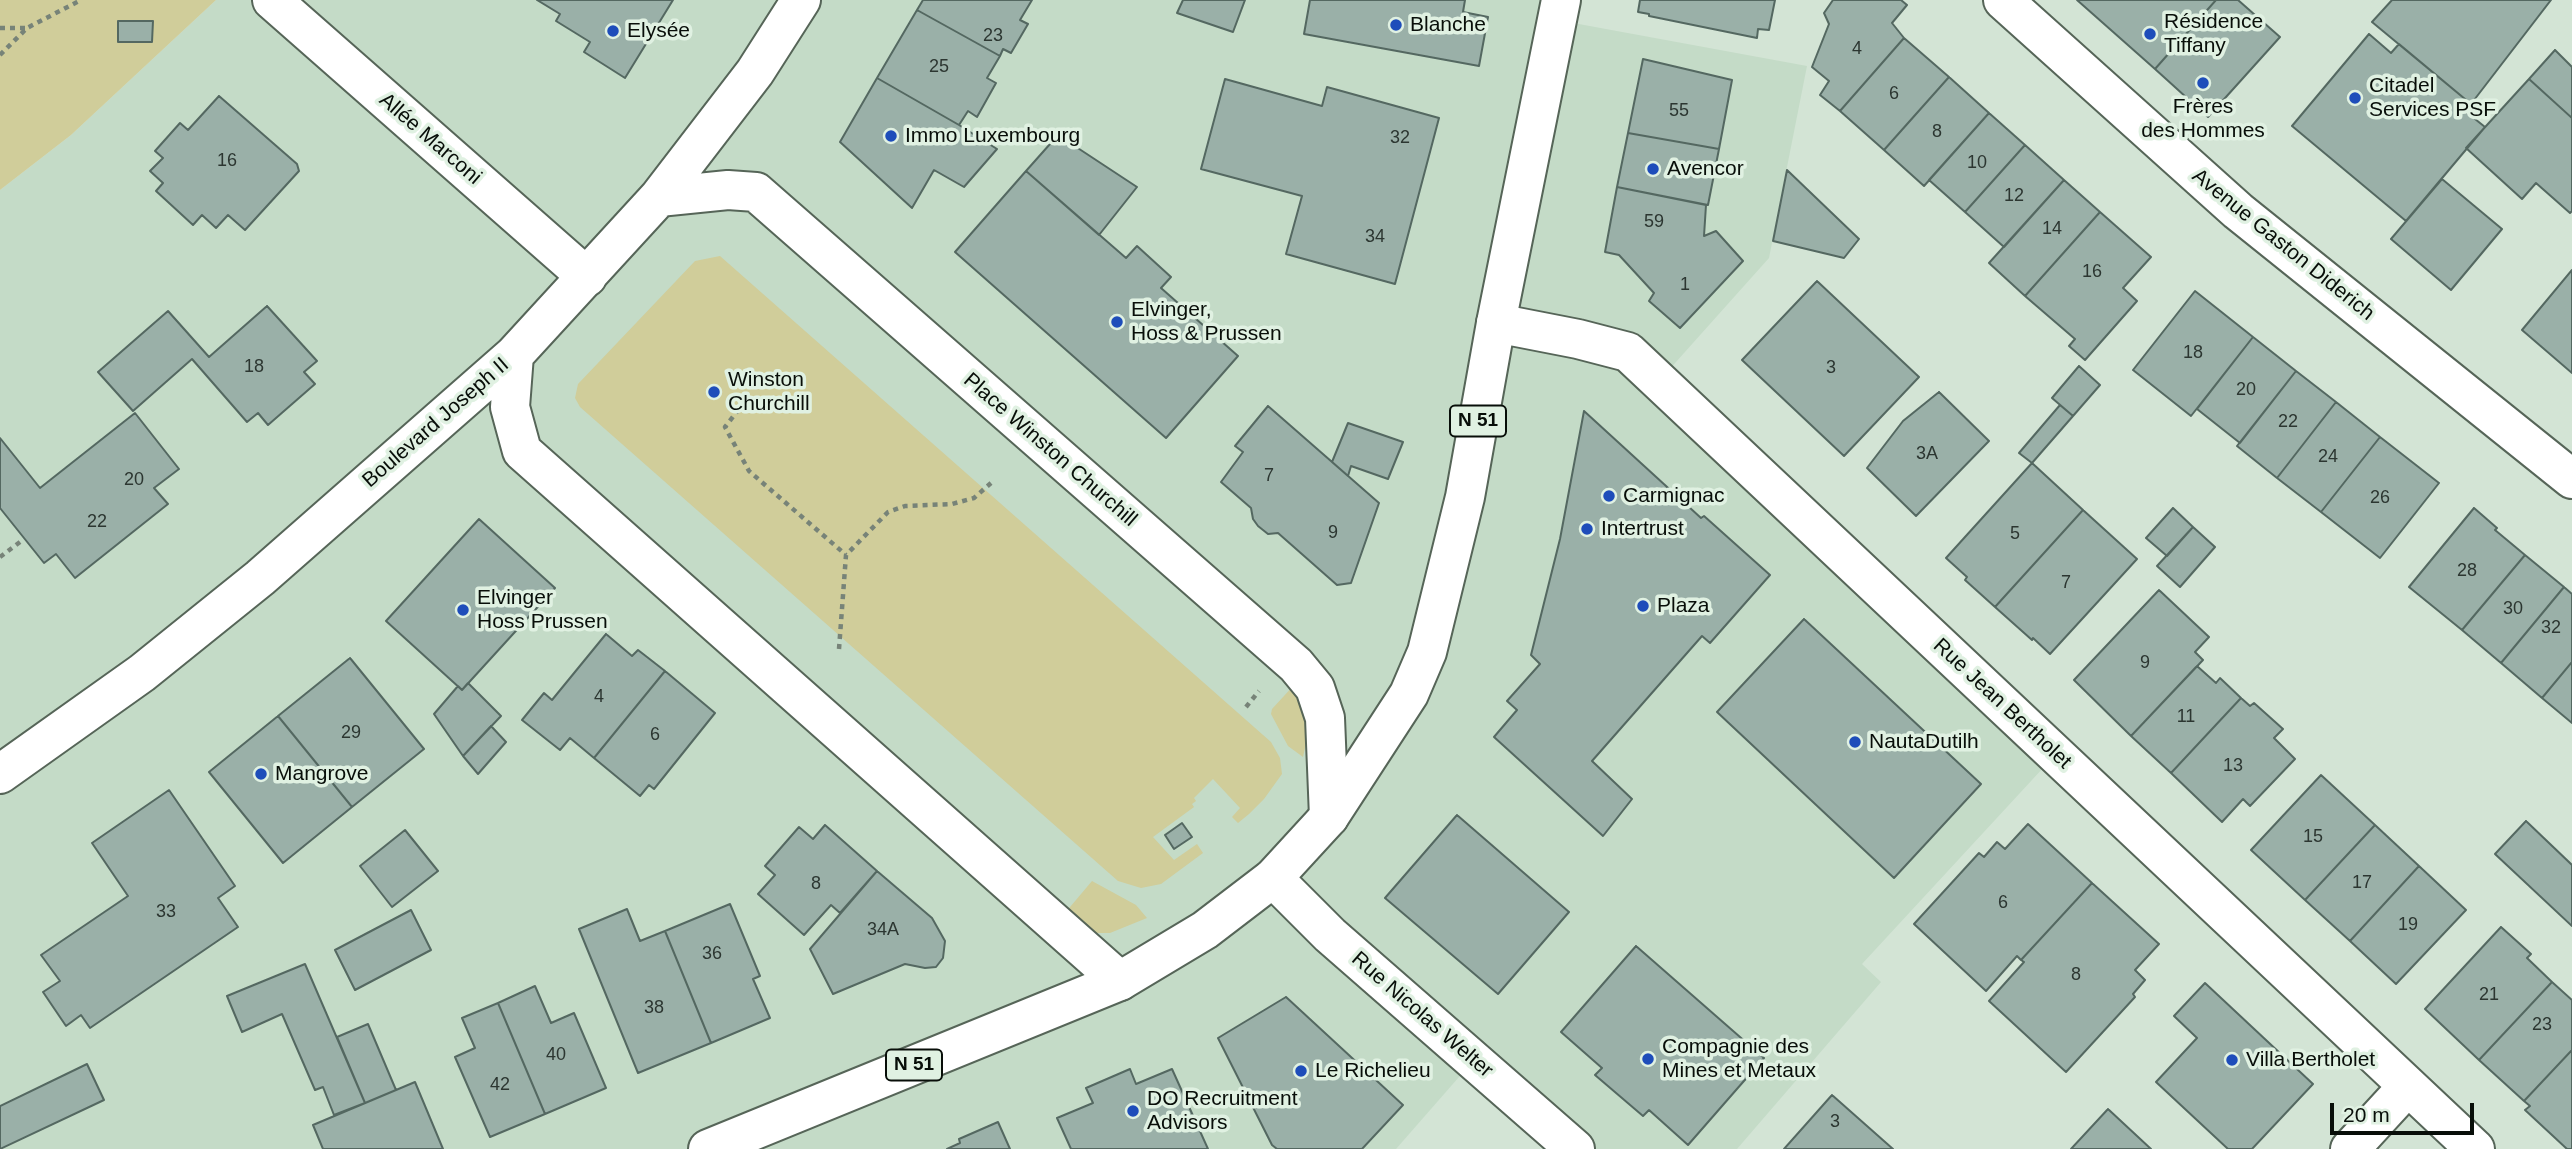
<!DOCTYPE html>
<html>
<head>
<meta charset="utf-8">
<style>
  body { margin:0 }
  #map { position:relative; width:2572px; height:1149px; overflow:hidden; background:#d3e4d5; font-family:Helvetica,sans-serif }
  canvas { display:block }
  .scale { position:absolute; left:2330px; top:1103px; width:144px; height:32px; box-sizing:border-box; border:4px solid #080e09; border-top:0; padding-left:9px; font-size:21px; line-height:24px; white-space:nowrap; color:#080e09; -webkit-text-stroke:5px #e0f1e2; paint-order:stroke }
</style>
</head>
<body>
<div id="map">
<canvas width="2572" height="1149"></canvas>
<div class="scale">20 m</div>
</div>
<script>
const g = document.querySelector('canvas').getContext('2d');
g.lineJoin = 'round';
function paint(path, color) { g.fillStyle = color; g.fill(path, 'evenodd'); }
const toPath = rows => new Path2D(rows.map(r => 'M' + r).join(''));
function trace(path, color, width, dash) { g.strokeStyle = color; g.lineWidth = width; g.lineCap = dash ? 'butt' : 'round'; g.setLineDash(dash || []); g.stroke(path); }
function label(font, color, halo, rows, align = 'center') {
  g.font = font + ' Helvetica,sans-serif'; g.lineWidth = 7; g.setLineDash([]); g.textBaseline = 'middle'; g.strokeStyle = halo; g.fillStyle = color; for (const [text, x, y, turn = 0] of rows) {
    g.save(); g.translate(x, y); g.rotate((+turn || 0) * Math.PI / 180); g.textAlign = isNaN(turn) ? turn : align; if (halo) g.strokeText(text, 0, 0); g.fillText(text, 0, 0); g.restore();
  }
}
paint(toPath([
  [216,0,1561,0,1557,20,1807,66,1769,258,1659,381,2056,754,1862,964,1881,982,1737,1149,1575,1149,1473,1061,1396,1149,0,1149,0,190,71,135]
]), '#c4dbc7');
paint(toPath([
  [0,0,216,0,71,135,0,190],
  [720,256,1271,742,1280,758,1282,774,1264,799,1249,814,1238,823,1232,817,1240,808,1213,779,1194,798,1196,801,1192,804,1194,807,1153,837,1174,860,1197,844,1203,853,1161,884,1141,888,1118,881,580,407,575,398,578,384,695,261],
  [1295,684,1308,720,1307,739,1303,757,1288,746,1271,714,1272,709],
  [1092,881,1136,905,1147,918,1110,933,1094,933,1065,913]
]), '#d0cd9a');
const building = toPath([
  [537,0,673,0,625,78,584,52,590,42,556,21,560,14,537,0],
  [923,0,1032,0,1020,20,1028,24,1011,53,1003,49,1000,56,917,10,923,0],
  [1183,0,1245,0,1233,32,1177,13,1183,0],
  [1310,0,1465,0,1463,12,1488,17,1479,66,1304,34,1310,0],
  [1640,0,1775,0,1769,30,1758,29,1757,38,1649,16,1649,14,1638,12,1640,0],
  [1833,0,1901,0,1907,5,1892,23,1904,38,1840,111,1820,95,1829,81,1812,67,1829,24,1824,13,1833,0],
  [2077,0,2216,0,2155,69,2077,0],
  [2216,0,2238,0,2280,37,2208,117,2155,69,2216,0],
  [2392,0,2551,0,2471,104,2372,22,2392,0],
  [917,10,1000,56,987,78,996,83,977,117,968,111,959,125,877,78,917,10],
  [118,21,153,21,152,42,118,42,118,21],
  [2369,34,2391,53,2399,44,2471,104,2465,111,2485,127,2406,221,2292,126,2369,34],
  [1904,38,1949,77,1884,150,1840,111,1904,38],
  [2555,50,2572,67,2572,118,2529,79,2555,50],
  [1643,59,1732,80,1719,149,1628,133,1643,59],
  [1949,77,1989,113,1924,186,1884,150,1949,77],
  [877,78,959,125,997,149,964,187,934,170,912,208,840,142,877,78],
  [1225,79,1322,106,1327,87,1439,118,1395,284,1286,254,1302,196,1201,169,1225,79],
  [2529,79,2572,118,2572,211,2570,213,2536,183,2522,199,2466,148,2529,79],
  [219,96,297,164,299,171,245,230,228,215,216,228,202,215,193,225,156,191,163,183,150,171,163,158,155,151,180,123,188,130,219,96],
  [1989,113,2025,145,1965,212,1929,180,1989,113],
  [1628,133,1719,149,1708,205,1617,187,1628,133],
  [1058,135,1137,187,1099,235,1026,171,1058,135],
  [2025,145,2064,180,2004,247,1965,212,2025,145],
  [1787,170,1859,239,1844,258,1773,241,1787,170],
  [1026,171,1126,258,1137,246,1171,277,1161,288,1238,356,1166,438,955,252,1026,171],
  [2442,179,2502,229,2451,290,2391,239,2442,179],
  [2064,180,2100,212,2025,296,1989,263,2064,180],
  [1617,187,1706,205,1704,236,1716,231,1743,261,1680,328,1649,301,1654,293,1619,255,1605,252,1617,187],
  [2100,212,2151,257,2123,288,2137,301,2085,360,2069,346,2075,339,2025,296,2100,212],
  [2572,270,2572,373,2522,330,2572,270],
  [1817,281,1919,377,1844,456,1742,360,1817,281],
  [2195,291,2253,337,2191,416,2133,370,2195,291],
  [267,306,317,361,304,372,315,384,268,425,258,413,247,422,192,359,133,411,98,372,168,311,209,357,267,306],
  [2253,337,2296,371,2240,443,2197,409,2253,337],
  [2079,366,2100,385,2073,416,2052,398,2079,366],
  [2296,371,2336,402,2277,478,2237,446,2296,371],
  [1939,392,1989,441,1916,516,1867,468,1903,421,1939,392],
  [2336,402,2380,437,2321,512,2277,478,2336,402],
  [2060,405,2073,416,2032,463,2019,453,2060,405],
  [1268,406,1379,503,1351,583,1337,585,1278,533,1268,534,1258,526,1253,519,1251,508,1221,482,1243,452,1235,446,1268,406],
  [1584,411,1701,518,1704,516,1770,575,1710,643,1702,636,1592,761,1632,799,1603,836,1494,737,1517,710,1507,701,1540,664,1531,655,1560,539,1584,411],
  [135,413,179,469,154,488,168,504,75,578,56,554,44,563,0,508,0,438,40,488,135,413],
  [1348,423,1403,442,1388,479,1351,466,1348,476,1332,462,1348,423],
  [2380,437,2439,483,2380,558,2321,512,2380,437],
  [2032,463,2083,510,1995,607,1965,580,1967,577,1946,558,2032,463],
  [2173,508,2193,527,2167,556,2146,538,2173,508],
  [2474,508,2497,528,2495,530,2525,555,2462,630,2409,587,2474,508],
  [2083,510,2137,559,2050,654,2033,638,2032,640,1995,607,2083,510],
  [479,519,555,588,462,690,386,621,479,519],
  [2193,527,2215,547,2180,587,2157,566,2193,527],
  [2525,555,2564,587,2501,663,2462,630,2525,555],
  [2564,587,2572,594,2572,662,2542,698,2501,663,2564,587],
  [2159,590,2209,637,2195,652,2203,660,2131,736,2074,680,2159,590],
  [1804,619,1981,784,1894,878,1717,712,1804,619],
  [606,634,632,656,638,650,665,671,594,758,570,738,560,750,522,720,544,693,552,700,606,634],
  [350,658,424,749,352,807,278,716,350,658],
  [2572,662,2572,723,2542,698,2572,662],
  [2197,666,2216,683,2220,678,2241,698,2171,773,2131,736,2197,666],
  [665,671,715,713,654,789,649,785,640,796,594,758,665,671],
  [468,683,501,716,463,756,434,714,458,686,462,690,468,683],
  [2241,698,2250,706,2254,703,2283,729,2274,738,2295,759,2250,806,2243,799,2222,822,2171,773,2241,698],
  [278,716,352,807,283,863,209,772,278,716],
  [491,726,506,742,478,774,463,756,491,726],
  [2321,775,2375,825,2305,900,2251,850,2321,775],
  [169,790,235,886,218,898,238,927,90,1028,81,1015,66,1026,43,992,60,981,41,955,128,896,92,843,169,790],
  [1457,815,1569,912,1498,994,1385,898,1457,815],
  [2526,821,2572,865,2572,926,2495,854,2526,821],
  [1182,823,1192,837,1174,849,1165,835,1182,823],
  [2028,824,2092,883,2021,960,2017,956,1986,991,1914,924,1979,853,1984,857,1997,842,2005,849,2028,824],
  [825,825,877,871,840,913,831,905,804,935,758,894,775,875,765,866,799,827,813,839,825,825],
  [2375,825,2419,866,2350,941,2305,900,2375,825],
  [405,830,438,871,392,907,360,866,405,830],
  [2419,866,2466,910,2396,984,2350,941,2419,866],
  [877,871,932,918,945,941,943,958,936,967,925,968,905,964,833,994,810,949,877,871],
  [2092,883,2159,944,2135,970,2145,980,2133,994,2135,997,2066,1072,1989,1001,2024,962,2021,960,2092,883],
  [730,904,760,976,753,979,770,1018,711,1043,665,931,730,904],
  [627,909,640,941,665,931,711,1043,638,1073,579,929,627,909],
  [411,910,431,950,355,990,335,950,411,910],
  [2501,927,2531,954,2527,958,2552,982,2479,1060,2425,1009,2501,927],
  [1636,946,1764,1058,1688,1145,1649,1110,1643,1116,1595,1075,1602,1068,1561,1032,1636,946],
  [305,964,365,1103,334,1115,323,1087,315,1090,282,1014,242,1032,227,996,305,964],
  [2552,982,2572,1000,2572,1050,2524,1101,2479,1060,2552,982],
  [2205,983,2313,1084,2252,1149,2228,1149,2156,1082,2197,1038,2174,1016,2205,983],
  [535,986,551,1023,574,1013,606,1088,545,1114,498,1003,535,986],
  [1286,997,1403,1105,1362,1149,1277,1149,1272,1145,1218,1038,1286,997],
  [498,1003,545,1114,490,1137,455,1057,475,1048,462,1018,498,1003],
  [368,1024,396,1090,365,1103,337,1037,368,1024],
  [2572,1050,2572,1149,2567,1149,2525,1110,2530,1106,2524,1101,2572,1050],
  [87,1064,104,1100,0,1149,0,1106,87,1064],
  [1130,1069,1136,1084,1172,1069,1208,1149,1071,1149,1057,1118,1093,1103,1086,1088,1130,1069],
  [415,1082,443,1149,323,1149,313,1125,415,1082],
  [1832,1095,1893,1149,1784,1149,1832,1095],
  [2108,1109,2151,1149,2071,1149,2108,1109],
  [998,1122,1010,1149,947,1149,960,1143,959,1139,998,1122]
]);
paint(building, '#9ab0a8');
trace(building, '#546861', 2);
const street = toPath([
  [272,0,587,277],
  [1496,323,1578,339,1628,352,2475,1149],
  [1273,878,1330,935,1575,1149],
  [2350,1149,2408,1086]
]);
const secondary = toPath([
  [2003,0,2238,211,2572,479],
  [659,197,728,190,756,192,1296,665,1315,688,1325,718,1329,817],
  [514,355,510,407,522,451,1120,981],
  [0,774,142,673,260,578,514,355,659,197,755,72,801,0]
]);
const primary = toPath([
  [708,1149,1120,981,1205,930,1273,878,1329,817,1409,694,1427,652,1465,497,1496,323,1561,0]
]);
trace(street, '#566558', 42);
trace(secondary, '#566558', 42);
trace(primary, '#566558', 42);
trace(toPath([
  [0,28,27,28],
  [0,55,27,28,81,0],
  [739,409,725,427,749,471,846,555],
  [0,557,24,539],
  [839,649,846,555,888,512,905,506,952,504,974,498,991,483],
  [1246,707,1259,691]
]), '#778378', 4.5, [5, 5]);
trace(street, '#fff', 38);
trace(secondary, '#fff', 38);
trace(primary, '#fff', 38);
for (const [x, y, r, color] of [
  [1396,25,7,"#1e4dba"],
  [613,31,7,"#1e4dba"],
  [2150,34,7,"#1e4dba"],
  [2203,83,7,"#1e4dba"],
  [2355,98,7,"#1e4dba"],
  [891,136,7,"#1e4dba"],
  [1653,169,7,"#1e4dba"],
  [1117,322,7,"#1e4dba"],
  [714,392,7,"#1e4dba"],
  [1609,496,7,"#1e4dba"],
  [1587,529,7,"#1e4dba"],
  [1643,606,7,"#1e4dba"],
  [463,610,7,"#1e4dba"],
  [1855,742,7,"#1e4dba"],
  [261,774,7,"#1e4dba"],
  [1648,1059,7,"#1e4dba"],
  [2232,1060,7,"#1e4dba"],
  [1301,1071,7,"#1e4dba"],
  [1133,1111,7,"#1e4dba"]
]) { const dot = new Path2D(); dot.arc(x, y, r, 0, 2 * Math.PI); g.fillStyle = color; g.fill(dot); trace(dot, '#e0f1e2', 2.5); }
label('18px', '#2c3631', null, [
  ["23",993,36],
  ["4",1857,49],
  ["25",939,67],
  ["6",1894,94],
  ["55",1679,111],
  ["8",1937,132],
  ["32",1400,138],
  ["16",227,161],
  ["10",1977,163],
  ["12",2014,196],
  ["59",1654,222],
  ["14",2052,229],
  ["34",1375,237],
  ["16",2092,272],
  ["1",1685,285],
  ["18",2193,353],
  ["18",254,367],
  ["3",1831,368],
  ["20",2246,390],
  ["22",2288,422],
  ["3A",1927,454],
  ["24",2328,457],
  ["7",1269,476],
  ["20",134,480],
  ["26",2380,498],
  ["22",97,522],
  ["9",1333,533],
  ["5",2015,534],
  ["28",2467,571],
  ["7",2066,583],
  ["30",2513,609],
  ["32",2551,628],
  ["9",2145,663],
  ["4",599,697],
  ["11",2186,717],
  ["29",351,733],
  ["6",655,735],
  ["13",2233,766],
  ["15",2313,837],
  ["17",2362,883],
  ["8",816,884],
  ["6",2003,903],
  ["33",166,912],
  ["19",2408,925],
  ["34A",883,930],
  ["36",712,954],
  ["8",2076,975],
  ["21",2489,995],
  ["38",654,1008],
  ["23",2542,1025],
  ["40",556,1055],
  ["42",500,1085],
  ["3",1835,1122]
]);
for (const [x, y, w] of [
  [1478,421,56],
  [914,1065,56]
]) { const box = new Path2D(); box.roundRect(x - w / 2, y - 15.5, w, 31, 5); g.fillStyle = '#e0f1e2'; g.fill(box); trace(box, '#080e09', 2); }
label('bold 19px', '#080e09', null, [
  ["N 51",1478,421],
  ["N 51",914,1065]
]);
label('21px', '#080e09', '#e0f1e2', [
  ["Résidence",2164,22],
  ["Tiffany",2164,46],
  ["Blanche",1410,25],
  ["Elysée",627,31],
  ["Citadel",2369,86],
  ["Services PSF",2369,110],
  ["Frères",2203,107,"center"],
  ["des Hommes",2203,131,"center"],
  ["Immo Luxembourg",905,136],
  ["Avencor",1667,169],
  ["Elvinger,",1131,310],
  ["Hoss & Prussen",1131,334],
  ["Winston",728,380],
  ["Churchill",728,404],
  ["Carmignac",1623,496],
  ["Intertrust",1601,529],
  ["Elvinger",477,598],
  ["Hoss Prussen",477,622],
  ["Plaza",1657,606],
  ["NautaDutilh",1869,742],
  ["Mangrove",275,774],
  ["Compagnie des",1662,1047],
  ["Mines et Metaux",1662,1071],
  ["Villa Bertholet",2246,1060],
  ["Le Richelieu",1315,1071],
  ["DO Recruitment",1147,1099],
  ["Advisors",1147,1123]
], 'left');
label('21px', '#080e09', '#e0f1e2', [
  ["Allée Marconi",430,139,41],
  ["Avenue Gaston Diderich",2283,245,39],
  ["Boulevard Joseph II",436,423,-41],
  ["Place Winston Churchill",1050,450,41],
  ["Rue Jean Bertholet",2002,704,43],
  ["Rue Nicolas Welter",1422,1015,41]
]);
</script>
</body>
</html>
